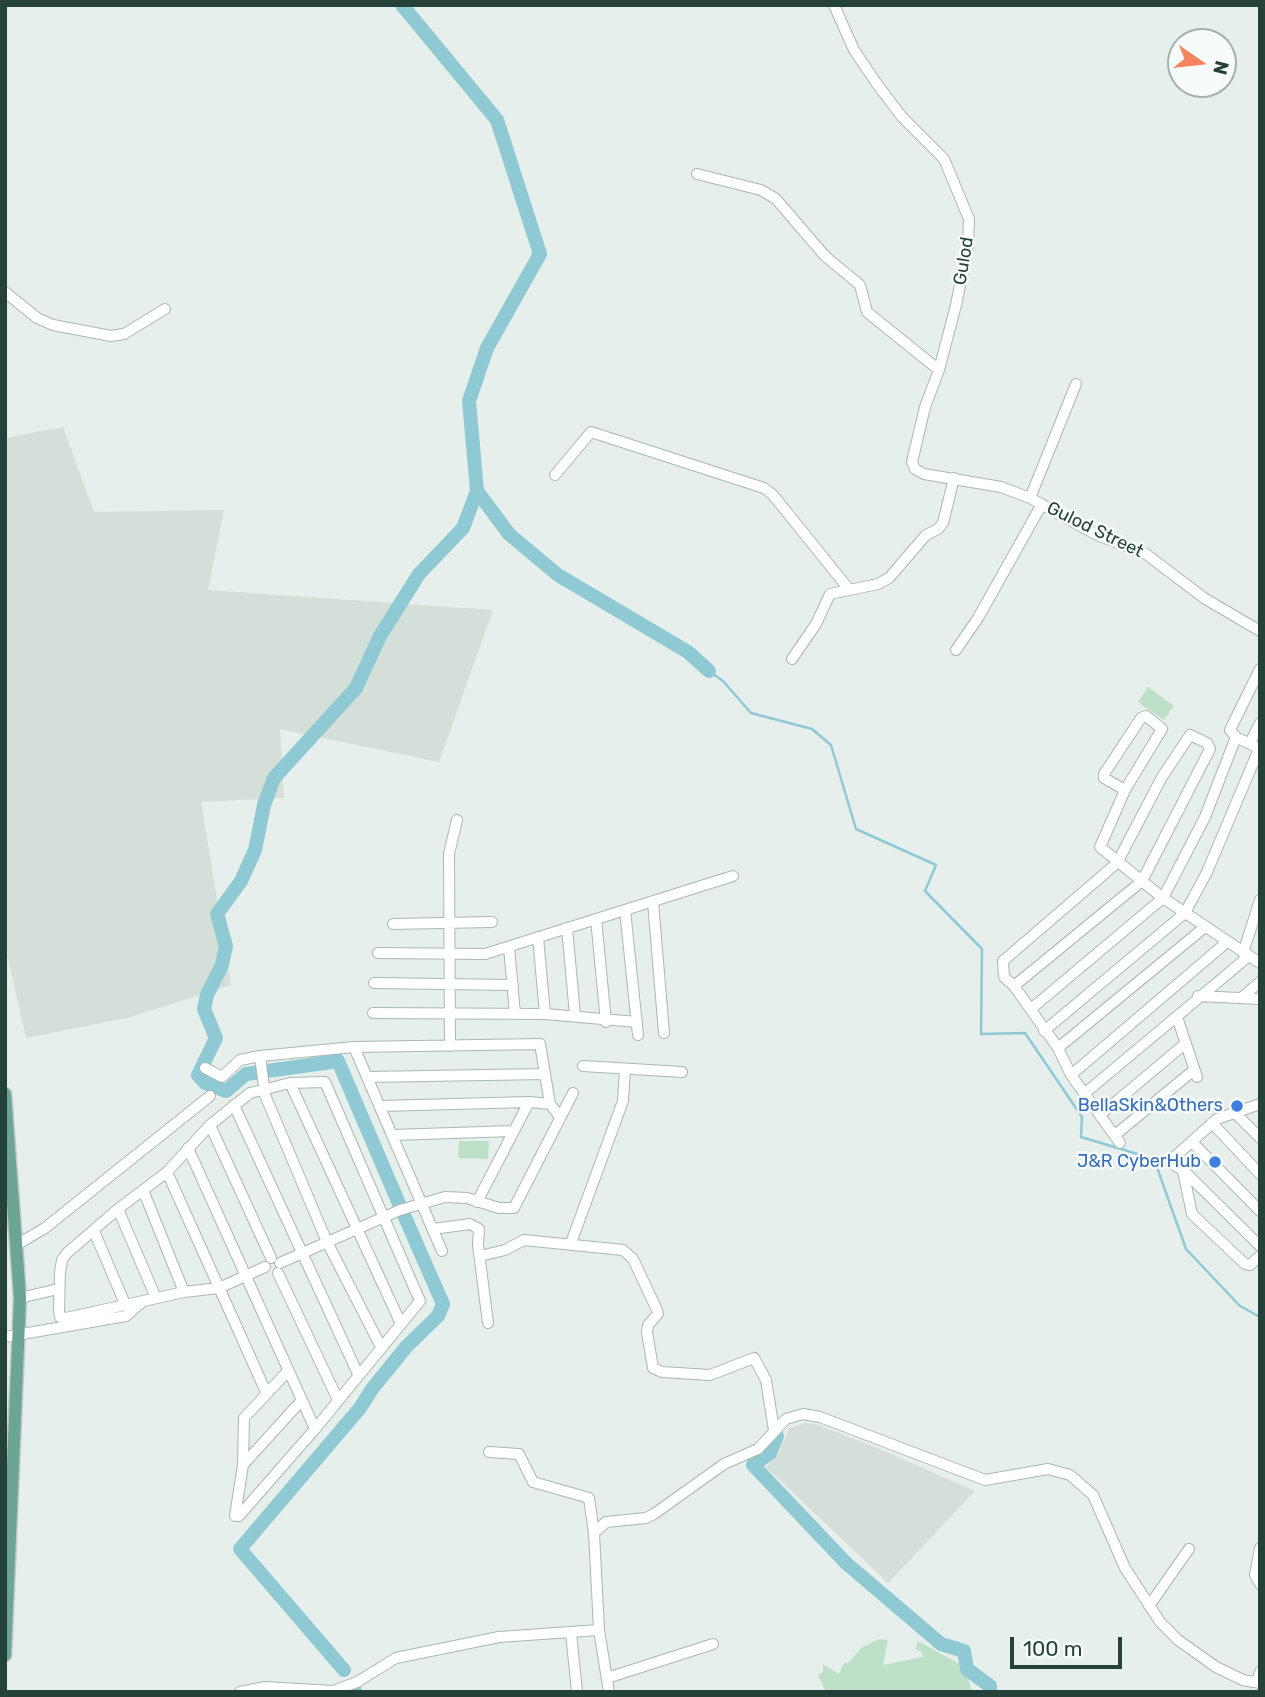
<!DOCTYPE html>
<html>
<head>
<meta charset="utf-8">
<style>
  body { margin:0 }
  #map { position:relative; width:1265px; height:1697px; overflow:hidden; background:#e6efeb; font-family:Rubik,sans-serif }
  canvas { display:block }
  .frame { position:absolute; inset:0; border:7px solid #24423a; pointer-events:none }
  .north { position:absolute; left:1167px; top:28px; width:70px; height:70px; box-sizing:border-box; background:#f7fbf9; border:2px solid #a3b1ad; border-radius:50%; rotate:104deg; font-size:19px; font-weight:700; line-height:28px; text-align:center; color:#24423a }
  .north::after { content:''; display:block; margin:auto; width:24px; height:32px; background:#f4845f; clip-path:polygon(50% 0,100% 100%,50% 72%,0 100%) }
  .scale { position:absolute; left:1010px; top:1637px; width:112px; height:32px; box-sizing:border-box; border:4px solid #24423a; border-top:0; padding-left:9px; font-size:21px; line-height:24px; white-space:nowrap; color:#24423a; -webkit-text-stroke:5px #f7fbf9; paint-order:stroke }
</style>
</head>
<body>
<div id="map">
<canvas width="1265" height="1697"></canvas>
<div class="frame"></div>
<div class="north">N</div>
<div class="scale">100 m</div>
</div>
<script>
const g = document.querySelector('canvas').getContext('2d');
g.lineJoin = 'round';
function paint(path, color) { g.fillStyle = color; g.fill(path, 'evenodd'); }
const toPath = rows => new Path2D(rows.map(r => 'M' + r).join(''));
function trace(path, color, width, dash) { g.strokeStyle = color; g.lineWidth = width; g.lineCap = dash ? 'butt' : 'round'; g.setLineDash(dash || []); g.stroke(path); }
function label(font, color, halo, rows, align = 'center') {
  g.font = font + ' Rubik,sans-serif'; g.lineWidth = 5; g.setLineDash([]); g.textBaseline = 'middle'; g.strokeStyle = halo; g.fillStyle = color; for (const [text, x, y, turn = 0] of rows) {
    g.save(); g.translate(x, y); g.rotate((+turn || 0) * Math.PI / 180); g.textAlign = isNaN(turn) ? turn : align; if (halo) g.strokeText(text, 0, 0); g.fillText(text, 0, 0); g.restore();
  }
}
paint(toPath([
  [63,427,94,512,224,510,208,590,493,610,439,762,280,729,284,798,201,802,231,985,131,1017,26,1038,5,946,5,438],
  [805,1423,816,1424,889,1453,975,1491,888,1583,766,1467,779,1453,789,1428]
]), '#d4dfda');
paint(toPath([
  [1148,687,1174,706,1164,720,1138,702],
  [459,1141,489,1141,488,1159,458,1158],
  [880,1639,888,1640,883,1665,922,1657,923,1653,915,1649,918,1641,965,1667,972,1692,826,1692,818,1675,823,1672,823,1664,839,1674,844,1663,848,1663,862,1647]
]), '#bfe0c8');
trace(toPath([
  [709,671,723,681,751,713,812,729,831,745,856,829,936,865,925,891,982,949,981,1034,1025,1033,1082,1117,1081,1137,1154,1159,1186,1249,1240,1306,1260,1317]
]), '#8ec9d4', 2.5);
trace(toPath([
  [402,5,497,120,540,254,487,348,469,401,477,491,509,534,558,575,688,652,709,671],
  [400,1206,338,1061,246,1074,226,1091,205,1083,198,1075,216,1038,204,1009,207,995,222,965,226,946,217,914,241,881,255,850,264,805,274,778,356,688,380,636,419,574,463,528,477,491],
  [777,1436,770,1453,753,1465,846,1563,941,1644,964,1651,967,1669,990,1686,990,1692],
  [344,1670,240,1549,360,1408,372,1389,407,1346,438,1316,443,1304,404,1215],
  [355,1691,355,1692]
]), '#8ec9d4', 14);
const minor = toPath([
  [834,5,854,50,877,84,902,117,944,159,969,219,968,246,956,305,939,370,925,407,912,462,915,469,924,474,1001,487,1030,498,1097,535,1146,554,1204,598,1260,631],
  [697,174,761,190,776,199,825,256,860,285,867,312,939,370],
  [5,292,37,318,53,325,111,336,124,334,165,309],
  [555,475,591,432,764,488,773,495,848,588],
  [1030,498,1076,384],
  [956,650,978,618,1042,504],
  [792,659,816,624,830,594,878,584,889,578,926,535,938,529,943,523,954,478],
  [1260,669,1230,730,1236,737,1260,749],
  [1250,743,1260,723],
  [1125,790,1104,778,1104,774,1141,718,1146,716,1162,729,1125,790,1100,847,1163,898,1260,963],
  [653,902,664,1033],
  [625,910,638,1035],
  [596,919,606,1022],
  [393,924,492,922],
  [567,928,575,1015],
  [538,937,545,1014],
  [509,947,515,1014],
  [378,953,485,954,733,876],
  [1243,953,1260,900],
  [374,983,513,985],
  [1014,986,1004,977,1003,961,1117,863,1162,777,1190,735,1207,743,1210,749,1142,881,1014,986,1058,1048,1071,1075,1120,1143],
  [1198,996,1260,999],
  [1241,998,1260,982],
  [1031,1009,1163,898,1205,817,1236,737],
  [373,1013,545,1014,637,1022],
  [1177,1017,1197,1077],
  [1044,1031,1185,913,1207,872,1259,749],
  [450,1046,449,854,457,820],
  [354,1047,442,1251],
  [1058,1048,1205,927],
  [260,1056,265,1095,327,1242,381,1347],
  [583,1066,682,1072],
  [205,1068,222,1077,240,1060,260,1056,354,1047,540,1044,550,1104,560,1117],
  [1071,1075,1227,942],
  [367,1077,545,1074],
  [290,1083,401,1324],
  [1084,1094,1249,956],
  [1260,1104,1217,1119,1171,1160,1172,1164,1183,1170,1260,1246],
  [234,1105,358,1374],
  [380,1106,529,1102,550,1104],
  [1235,1113,1260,1138],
  [1100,1115,1186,1043],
  [1212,1123,1260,1174],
  [210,1125,271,1258],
  [393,1135,512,1131],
  [1115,1135,1194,1070],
  [1192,1142,1260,1211],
  [188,1148,315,1429],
  [1183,1171,1192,1214,1245,1264,1250,1265,1260,1256],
  [167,1172,266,1392],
  [143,1190,184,1292],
  [477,1202,529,1102],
  [118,1209,156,1298],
  [433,1229,470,1224,479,1229,478,1245,488,1323],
  [94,1231,125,1304],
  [571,1243,623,1101,625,1069],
  [18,1244,45,1228,210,1096],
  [480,1256,505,1250,524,1240,623,1250,633,1259,657,1310,658,1314,648,1325,647,1332,653,1368,662,1372,710,1375,754,1358,766,1380,774,1430],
  [280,1263,400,1210,445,1197,467,1198,499,1208,514,1208,573,1093],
  [278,1273,338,1400],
  [20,1298,58,1289],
  [5,1337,126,1316,142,1302],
  [489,1452,519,1454,533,1482,589,1498,594,1533],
  [243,1465,301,1401],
  [235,1516,239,1516,315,1429,420,1301,325,1082,290,1083,250,1093,210,1125,167,1172,118,1209,67,1253,62,1260,60,1272,59,1310,60,1317,66,1318,184,1292,219,1288,265,1267],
  [235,1516,243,1465,244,1418,288,1371],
  [1260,1548,1255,1575,1260,1584],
  [1149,1606,1189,1549],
  [571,1633,577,1692],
  [607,1678,713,1644],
  [1257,1682,1260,1672],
  [240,1692,265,1687,333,1691,357,1682,396,1658,499,1637,599,1630],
  [609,1692,599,1630,594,1533,606,1522,646,1518,654,1514,724,1464,758,1449,786,1419,803,1414,820,1417,985,1480,1048,1469,1070,1475,1093,1495,1125,1568,1160,1622,1178,1640,1216,1667,1243,1680,1260,1683]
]);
const major = toPath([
  [5,1094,20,1298,5,1655]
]);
trace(minor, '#a8b8b2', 12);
trace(major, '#c2cac8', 15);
trace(minor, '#fff', 10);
trace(major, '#6aa596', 12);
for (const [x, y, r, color] of [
  [1237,1106,7,"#3f7fe0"],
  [1215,1162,7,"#3f7fe0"]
]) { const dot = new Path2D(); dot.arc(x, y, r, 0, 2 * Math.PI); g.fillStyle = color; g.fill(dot); trace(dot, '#f7fbf9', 2.5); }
label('18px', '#24423a', '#f7fbf9', [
  ["Gulod",964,261,-81],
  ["Gulod Street",1095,530,26]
]);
label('18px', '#366cbe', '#f7fbf9', [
  ["BellaSkin&Others",1223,1106],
  ["J&R CyberHub",1201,1162]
], 'right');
</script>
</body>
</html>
